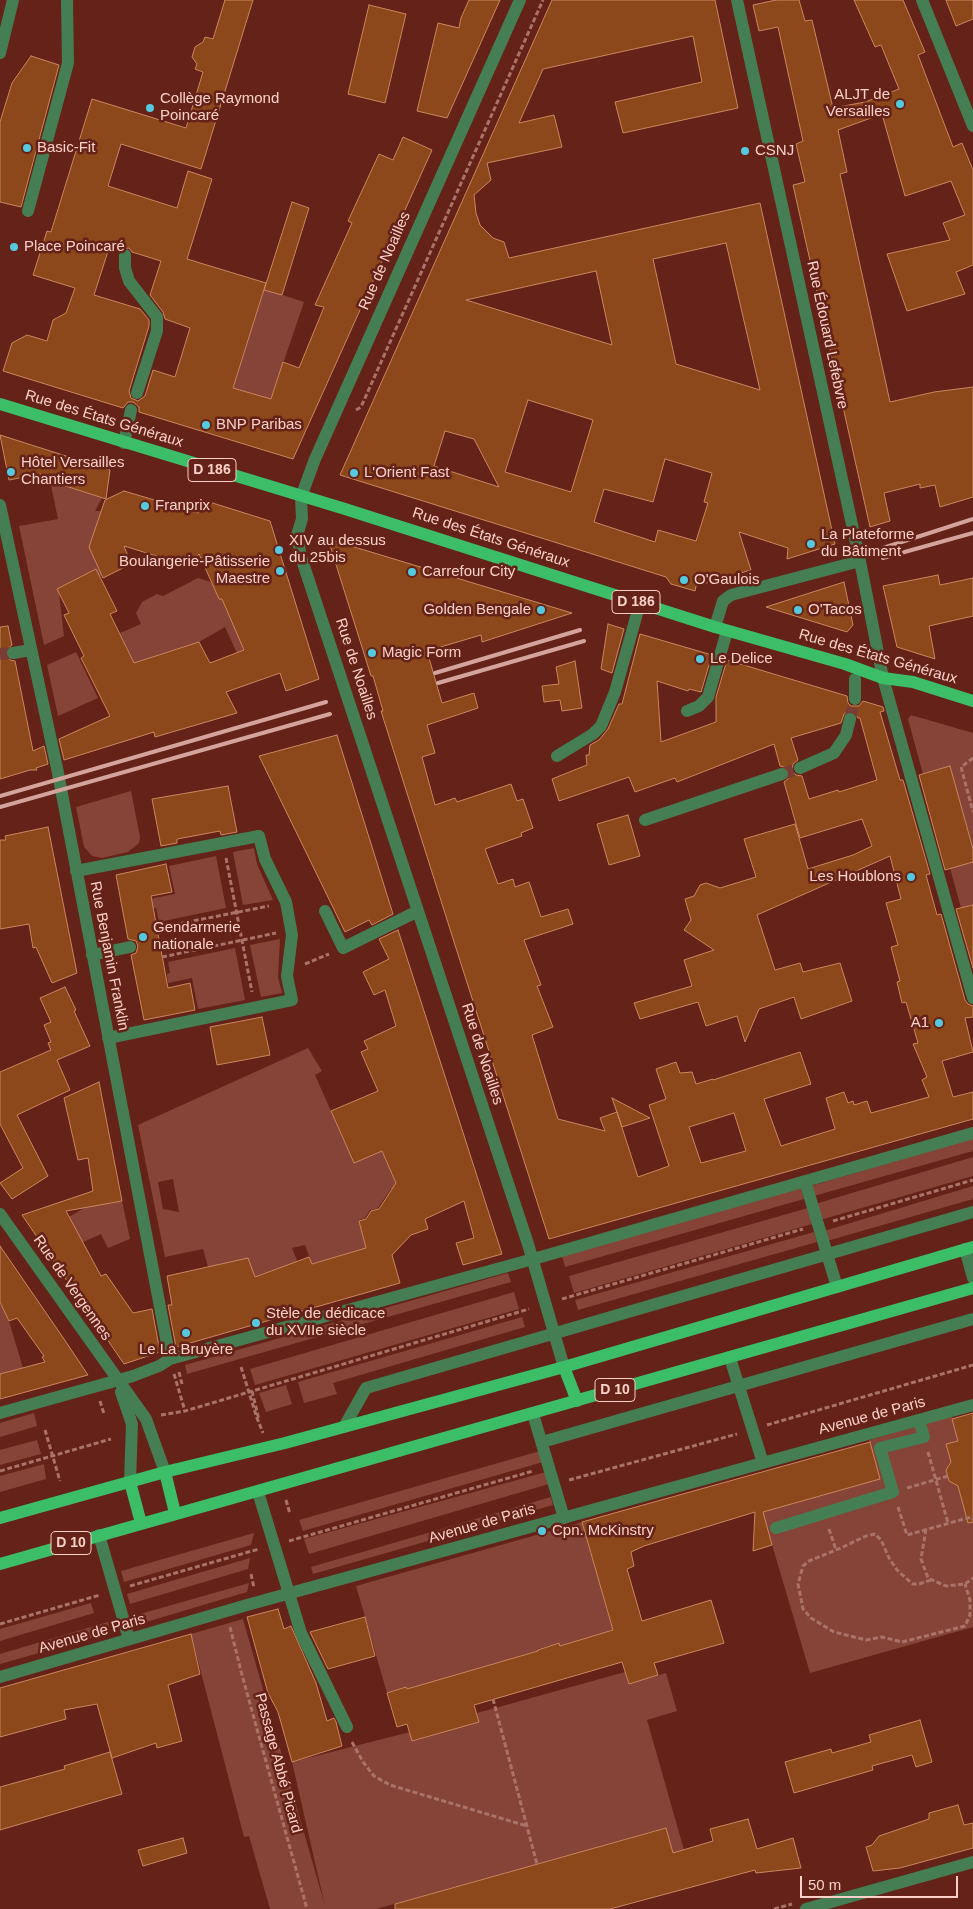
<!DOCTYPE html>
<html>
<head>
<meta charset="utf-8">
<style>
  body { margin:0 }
  #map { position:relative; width:973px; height:1909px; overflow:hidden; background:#642218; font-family:Helvetica,sans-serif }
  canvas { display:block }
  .scale { position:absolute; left:800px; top:1876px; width:158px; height:22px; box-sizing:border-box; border:2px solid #fbd1c9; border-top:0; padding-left:6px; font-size:15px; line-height:18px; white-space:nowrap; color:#fbd1c9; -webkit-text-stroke:4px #642218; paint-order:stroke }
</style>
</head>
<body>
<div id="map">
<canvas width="973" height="1909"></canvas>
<div class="scale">50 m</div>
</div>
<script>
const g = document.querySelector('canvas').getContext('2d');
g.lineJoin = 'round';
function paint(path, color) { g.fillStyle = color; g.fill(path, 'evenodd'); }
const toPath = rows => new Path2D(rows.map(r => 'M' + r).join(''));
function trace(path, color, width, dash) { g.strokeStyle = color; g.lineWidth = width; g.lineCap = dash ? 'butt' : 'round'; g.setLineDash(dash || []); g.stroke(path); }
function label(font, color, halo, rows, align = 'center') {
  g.font = font + ' Helvetica,sans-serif'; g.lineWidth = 5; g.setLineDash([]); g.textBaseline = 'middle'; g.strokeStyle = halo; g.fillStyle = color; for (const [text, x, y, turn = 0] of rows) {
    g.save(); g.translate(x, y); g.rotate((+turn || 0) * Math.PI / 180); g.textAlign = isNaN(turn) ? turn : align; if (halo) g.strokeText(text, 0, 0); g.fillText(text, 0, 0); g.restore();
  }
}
paint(toPath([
  [264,289,304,302,271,399,248,392,231,395],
  [50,481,102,498,95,511,102,511,102,575,59,593,64,636,44,645,19,526,58,519],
  [198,578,211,582,219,599,222,599,286,634,237,653,225,627,199,642,134,663,120,633,141,624,136,613,142,602,157,594,163,596],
  [76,652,98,698,58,716,47,665],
  [911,715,973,733,973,849,950,766,923,774,908,719],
  [131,791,140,837,139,843,128,852,102,858,92,856,84,847,76,807],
  [254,848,257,864,273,900,243,905,233,852],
  [216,856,226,908,159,922,156,908,151,909,149,899,175,894,169,866],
  [973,862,973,905,961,908,950,868],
  [280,939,278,977,282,993,261,997,250,945],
  [235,948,245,1000,198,1009,192,978,168,983,167,974,170,973,168,962],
  [308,1048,322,1071,315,1075,354,1163,382,1151,395,1181,406,1200,391,1189,377,1209,370,1210,365,1218,359,1220,366,1248,312,1264,305,1245,292,1248,301,1271,273,1270,263,1274,269,1287,208,1267,203,1249,165,1257,138,1125],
  [173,1179,179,1212,163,1209,158,1182],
  [973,1138,973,1151,814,1196,811,1186],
  [973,1157,973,1176,820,1220,815,1204],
  [973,1186,973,1199,827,1241,824,1231],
  [801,1188,804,1199,565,1267,562,1256],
  [122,1201,130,1239,108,1248,101,1234,72,1247,55,1225,86,1207],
  [808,1208,812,1224,574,1293,569,1276],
  [814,1232,817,1242,578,1310,575,1300],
  [508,1273,511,1282,187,1374,185,1365],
  [514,1292,519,1309,255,1385,250,1369],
  [0,1303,9,1321,23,1368,0,1374],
  [522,1317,525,1327,333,1383,337,1394,304,1403,298,1382],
  [286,1385,292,1404,266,1412,259,1393],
  [34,1413,37,1426,0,1437,0,1423],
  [952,1416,958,1441,946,1444,951,1462,946,1470,949,1479,958,1486,963,1504,973,1502,973,1627,810,1673,762,1511,880,1479,869,1440],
  [37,1440,41,1454,0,1465,0,1450],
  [540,1451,543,1462,303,1531,299,1520],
  [44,1464,46,1479,0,1492,0,1476],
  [546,1472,549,1484,309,1554,304,1539],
  [551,1497,553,1505,313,1574,311,1567],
  [582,1522,613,1630,560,1646,558,1643,538,1649,538,1651,407,1689,405,1687,387,1693,356,1586],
  [254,1533,251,1545,124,1582,121,1571],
  [250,1558,248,1569,130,1604,127,1594],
  [249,1583,247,1592,136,1625,133,1616],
  [91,1603,94,1613,0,1641,0,1629],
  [243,1619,325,1906,292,1762,410,1732,413,1741,479,1722,477,1713,625,1672,629,1684,666,1673,677,1711,647,1720,684,1850,673,1853,665,1828,376,1909,270,1909,249,1836,244,1837,191,1634],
  [108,1622,110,1633,0,1664,0,1654]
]), '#864438');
const building = toPath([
  [225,0,253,0,201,169,121,144,108,186,177,208,188,171,212,179,187,259,266,283,233,388,271,399,283,362,299,368,324,307,315,305,352,223,348,221,379,154,393,160,403,137,432,150,293,459,139,412,139,407,133,402,128,402,123,408,3,371,12,343,27,335,47,341,53,320,66,313,75,288,33,275,47,231,51,232,92,99,186,128,203,72,195,69,197,64,192,57,195,47,203,42,205,37,213,39,225,0],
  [110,245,120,249,129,248,132,252,161,261,150,295,163,312,165,319,190,328,175,377,153,370,145,396,138,401,131,398,129,391,149,326,149,320,140,309,94,295,110,245],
  [469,0,500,0,447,118,417,111,438,23,459,28,461,18,469,0],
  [552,0,715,0,738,108,623,133,615,102,702,82,693,36,543,69,519,123,554,115,562,147,487,163,491,180,474,195,476,213,480,225,493,238,504,242,509,258,760,203,835,544,787,559,788,548,739,532,751,570,696,586,695,591,671,584,666,577,340,475,552,0],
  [726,243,760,390,676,364,653,259,726,243],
  [596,271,612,345,466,300,596,271],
  [528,400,593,420,571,492,505,472,528,400],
  [445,431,474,439,499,487,434,466,445,431],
  [665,459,712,473,704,502,708,503,696,541,658,530,655,542,594,522,604,489,653,502,665,459],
  [776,0,799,0,805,21,812,20,833,108,865,102,899,89,881,45,875,47,854,0,903,0,925,52,918,55,953,147,962,143,973,170,973,265,956,272,965,294,907,311,887,254,950,240,943,223,965,215,951,181,905,196,882,114,838,130,847,172,840,174,890,402,934,392,973,387,973,497,940,507,935,485,920,488,920,484,884,493,890,521,870,527,793,185,805,182,796,144,803,141,778,27,759,31,753,5,776,0],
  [946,0,973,0,973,19,956,26,946,0],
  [369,5,406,14,385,103,348,94,369,5],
  [31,56,59,65,21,207,0,202,0,122,12,83,31,56],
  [292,202,309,208,282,295,264,290,292,202],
  [0,435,110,470,106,499,41,478,41,474,9,480,0,435],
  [124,491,198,513,203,500,270,521,319,679,286,691,280,673,226,692,237,713,155,737,154,732,64,760,59,739,110,716,81,658,84,656,64,615,69,613,57,589,96,569,117,611,110,614,134,663,199,642,210,663,244,650,222,599,219,599,199,554,189,566,124,546,131,564,103,578,89,547,105,500,124,491],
  [328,539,572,613,482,642,481,635,427,651,442,703,474,693,478,708,427,725,435,753,422,757,435,805,455,798,457,802,511,784,517,801,523,799,533,828,521,833,522,836,485,849,498,884,513,879,515,887,529,882,541,917,568,909,573,924,524,940,541,985,537,986,553,1027,532,1035,558,1119,605,1131,600,1118,617,1112,638,1177,669,1166,649,1105,666,1099,656,1069,676,1062,680,1073,692,1072,696,1084,713,1079,713,1080,800,1052,811,1084,764,1099,781,1146,835,1129,826,1098,844,1092,848,1103,853,1101,854,1105,867,1101,871,1113,929,1097,922,1080,927,1077,913,1044,918,1043,906,1002,902,1003,897,982,900,981,891,947,898,945,886,903,901,899,890,856,757,915,775,970,800,963,803,972,840,963,852,1001,801,1019,794,997,759,1009,745,1042,737,1016,706,1026,698,1002,640,1019,634,1003,692,986,684,960,714,950,684,930,691,920,685,899,694,896,700,885,706,883,720,888,756,877,744,839,795,824,808,869,853,855,872,846,862,819,800,838,784,782,788,779,790,772,787,768,780,766,774,744,677,782,675,778,635,792,629,777,559,801,552,779,587,765,586,755,589,755,590,745,599,740,608,729,619,704,622,704,640,634,712,655,701,692,689,689,688,691,657,681,661,742,716,722,716,697,727,660,847,696,848,703,851,706,859,706,863,701,883,707,884,711,880,712,900,780,903,780,930,874,926,875,937,915,941,914,965,1000,968,1004,973,1006,973,1017,965,1018,973,1052,942,1061,953,1097,973,1092,973,1119,549,1239,455,945,381,711,383,711,373,676,371,676,328,539],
  [848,711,855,713,858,718,860,718,877,780,839,792,838,790,809,799,802,776,796,775,792,771,793,764,798,760,791,738,841,723,844,714,848,711],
  [734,1113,746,1151,701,1163,689,1127,734,1113],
  [938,575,940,585,973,578,973,616,929,626,935,659,897,647,883,586,938,575],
  [844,582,853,625,847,632,766,607,844,582],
  [608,624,624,629,612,673,601,669,608,624],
  [8,626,12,645,6,650,5,655,10,660,15,661,33,751,44,746,48,764,36,768,37,770,30,770,0,779,0,627,8,626],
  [575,661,582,708,562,711,560,700,544,702,542,686,559,684,556,667,575,661],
  [337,735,393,914,372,925,369,920,345,932,259,756,337,735],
  [950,766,973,849,973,862,945,870,919,775,950,766],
  [228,786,237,832,221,835,220,831,177,839,177,843,161,846,152,799,228,786],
  [628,815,640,856,609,865,597,824,628,815],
  [48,827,77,973,52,983,36,947,33,948,29,924,0,929,0,840,6,840,5,836,48,827],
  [166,864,172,892,151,896,168,988,190,983,195,1010,144,1020,131,955,136,953,138,946,136,941,128,939,116,875,166,864],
  [973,905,973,968,956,909,973,905],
  [398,930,502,1254,463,1265,456,1243,474,1238,464,1201,425,1219,428,1229,411,1235,392,1255,400,1283,176,1347,168,1305,172,1305,167,1276,248,1258,255,1277,309,1257,312,1264,366,1248,359,1221,366,1219,371,1211,379,1209,396,1183,382,1151,354,1163,331,1111,378,1091,361,1052,368,1049,364,1041,396,1026,385,990,374,995,363,972,389,959,379,939,398,930],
  [65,987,76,1010,74,1011,90,1046,57,1060,70,1090,17,1115,48,1176,12,1199,0,1183,23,1168,0,1124,0,1072,51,1050,48,1043,51,1042,44,1025,51,1022,40,998,65,987],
  [262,1017,270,1055,217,1065,210,1027,262,1017],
  [99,1082,122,1201,66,1211,101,1276,106,1274,133,1313,152,1309,160,1352,124,1364,22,1215,93,1191,88,1158,78,1160,64,1098,99,1082],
  [612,1098,650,1118,622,1127,612,1098],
  [0,1246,64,1339,88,1375,0,1399,0,1374,45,1362,42,1357,44,1356,17,1318,9,1321,0,1302,0,1246],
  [973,1413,973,1522,968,1523,958,1486,949,1481,946,1470,951,1462,946,1444,958,1441,952,1419,973,1413],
  [870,1442,880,1479,763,1512,772,1545,753,1551,755,1512,644,1546,631,1552,634,1566,627,1569,642,1621,711,1600,724,1643,654,1663,658,1675,629,1684,622,1662,474,1705,479,1722,412,1741,407,1724,397,1727,387,1693,406,1687,407,1689,538,1651,538,1650,559,1643,560,1646,613,1630,582,1522,870,1442],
  [278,1609,284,1629,291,1626,316,1683,327,1721,334,1718,336,1722,342,1746,292,1762,278,1712,268,1693,247,1617,278,1609],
  [365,1617,375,1656,328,1669,310,1632,365,1617],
  [191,1634,200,1674,168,1685,182,1741,157,1748,156,1743,112,1758,97,1704,64,1710,66,1719,0,1737,0,1688,191,1634],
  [920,1720,932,1762,916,1767,912,1755,872,1766,873,1770,794,1793,785,1762,831,1749,832,1753,871,1742,869,1735,920,1720],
  [110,1752,122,1794,0,1830,0,1787,65,1769,64,1766,110,1752],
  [958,1805,964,1825,973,1823,973,1848,900,1868,873,1871,866,1847,872,1845,879,1836,929,1819,929,1813,958,1805],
  [748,1819,757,1849,793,1838,801,1868,756,1873,755,1870,610,1909,395,1909,395,1904,666,1828,673,1853,713,1841,710,1829,748,1819],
  [183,1838,187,1853,143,1866,138,1850,183,1838]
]);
paint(building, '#8c481a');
trace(building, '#c98760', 1);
trace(toPath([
  [0,654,13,653],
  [850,719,855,699],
  [782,774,800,768]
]), '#7b3c33', 12, [12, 6]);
trace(toPath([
  [356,410,361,407,543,0],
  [973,758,961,767,973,812],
  [226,858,252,992],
  [157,928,269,906],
  [162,957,276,933],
  [305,964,329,954],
  [833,1221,973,1180],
  [562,1299,803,1229],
  [241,1367,257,1418,263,1433],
  [179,1372,182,1384],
  [174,1374,185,1411],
  [252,1391,259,1420],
  [100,1401,104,1414],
  [161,1415,185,1411,529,1309],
  [767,1425,973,1365],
  [45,1430,60,1481],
  [928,1452,948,1523],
  [0,1471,111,1439],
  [569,1480,737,1434],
  [907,1488,948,1476],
  [286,1500,290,1514],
  [898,1507,907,1535,971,1517,973,1519],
  [829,1529,836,1550],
  [926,1529,921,1559,928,1578,946,1586,965,1584,973,1578],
  [289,1541,533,1471],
  [251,1574,254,1588],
  [931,1580,919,1584,913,1584,907,1579,897,1570,889,1558,881,1540,875,1534,866,1536,843,1547,809,1561,803,1566,798,1584,803,1609,811,1618,834,1632,866,1640,882,1637,902,1642,965,1626,970,1615,970,1600,965,1584],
  [130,1586,259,1549],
  [0,1624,100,1595],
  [230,1627,242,1675,307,1909],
  [493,1699,537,1864],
  [352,1742,363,1762,374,1776,390,1785,527,1826],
  [774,1909,792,1904]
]), '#aa736a', 3, [5, 2.5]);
trace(toPath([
  [520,0,315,459,301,497,302,519,297,535,301,557,528,1244,564,1367],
  [737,0,860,561,883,678,973,998],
  [922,0,973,126],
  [0,53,13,0],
  [28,211,68,63,67,0],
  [125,255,125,268,129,281,157,317,157,331,137,393],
  [124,443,131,410],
  [0,505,57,768,170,1359],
  [715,627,723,601,731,595,860,561],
  [13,653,31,650],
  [855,699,855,679],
  [687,711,699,706,708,697,727,631],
  [557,756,593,734,601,726,615,692,640,603],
  [800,768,834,753,846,735,850,719],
  [645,820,782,774],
  [76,871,259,836,265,859,286,902,292,935,287,976,292,1000,108,1038],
  [325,911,343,948,418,911],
  [92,955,130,947],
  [805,1181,837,1287],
  [0,1214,146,1419,165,1472],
  [965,1249,973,1278],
  [730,1358,763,1463],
  [121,1392,132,1424,130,1482],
  [0,1413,133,1376,159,1366,170,1359,544,1256,973,1133],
  [533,1414,564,1518],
  [344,1427,366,1388,973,1212],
  [542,1442,973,1319],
  [258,1492,301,1633,347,1727],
  [776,1528,893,1492,880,1448,924,1437,919,1420],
  [99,1535,129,1639],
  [0,1677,247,1605,973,1405],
  [806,1909,973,1862]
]), '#467e54', 12);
trace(toPath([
  [0,404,345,509,715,627,845,664,883,678,913,682,973,701],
  [564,1367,577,1401],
  [165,1472,175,1513],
  [130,1482,141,1523],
  [0,1518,165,1472,285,1443,564,1367,973,1247],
  [0,1564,973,1288]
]), '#3cbe69', 12);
trace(toPath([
  [883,548,973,519],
  [883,558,973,533],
  [435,673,580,630],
  [438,683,584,641],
  [0,796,326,702],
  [0,807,330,714]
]), '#d4a49c', 4);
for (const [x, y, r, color] of [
  [900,104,5,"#55cade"],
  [150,108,5,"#55cade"],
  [27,148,5,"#55cade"],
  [745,151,5,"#55cade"],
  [14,247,5,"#55cade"],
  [206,425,5,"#55cade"],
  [11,472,5,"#55cade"],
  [354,473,5,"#55cade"],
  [145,506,5,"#55cade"],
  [811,544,5,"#55cade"],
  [279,550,5,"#55cade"],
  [280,571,5,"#55cade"],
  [412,572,5,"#55cade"],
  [684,580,5,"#55cade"],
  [541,610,5,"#55cade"],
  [798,610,5,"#55cade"],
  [372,653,5,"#55cade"],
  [700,659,5,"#55cade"],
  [911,877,5,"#55cade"],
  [143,937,5,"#55cade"],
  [939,1023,5,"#55cade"],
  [256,1323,5,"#55cade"],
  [186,1333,5,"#55cade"],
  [542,1531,5,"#55cade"]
]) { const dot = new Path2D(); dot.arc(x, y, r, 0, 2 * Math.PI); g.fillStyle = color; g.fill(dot); trace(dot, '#642218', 2); }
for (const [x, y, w] of [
  [212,470,48],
  [636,602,48],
  [615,1390,40],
  [71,1543,40]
]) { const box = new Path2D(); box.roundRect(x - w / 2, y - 11.5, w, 23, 4); g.fillStyle = '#642218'; g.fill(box); trace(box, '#fbd1c9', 1); }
label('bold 14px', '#fbd1c9', null, [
  ["D 186",212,470],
  ["D 186",636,602],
  ["D 10",615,1390],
  ["D 10",71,1543]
]);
label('15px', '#fbd1c9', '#642218', [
  ["ALJT de",890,95,"right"],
  ["Versailles",890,112,"right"],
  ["Collège Raymond",160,99],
  ["Poincaré",160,116],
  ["Basic-Fit",37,148],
  ["CSNJ",755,151],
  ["Place Poincaré",24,247],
  ["BNP Paribas",216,425],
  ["Hôtel Versailles",21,463],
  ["Chantiers",21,480],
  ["L'Orient Fast",364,473],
  ["Franprix",155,506],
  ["La Plateforme",821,535],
  ["du Bâtiment",821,552],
  ["XIV au dessus",289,541],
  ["du 25bis",289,558],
  ["Boulangerie-Pâtisserie",270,562,"right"],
  ["Maestre",270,579,"right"],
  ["Carrefour City",422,572],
  ["O'Gaulois",694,580],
  ["Golden Bengale",531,610,"right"],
  ["O'Tacos",808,610],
  ["Magic Form",382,653],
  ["Le Delice",710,659],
  ["Les Houblons",901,877,"right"],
  ["Gendarmerie",153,928],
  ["nationale",153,945],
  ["A1",929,1023,"right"],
  ["Stèle de dédicace",266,1314],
  ["du XVIIe siècle",266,1331],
  ["Le La Bruyère",186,1350,"center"],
  ["Cpn. McKinstry",552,1531]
], 'left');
label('15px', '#fbd1c9', '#642218', [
  ["Rue de Noailles",385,261,-66],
  ["Rue Édouard Lefebvre",827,335,78],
  ["Rue des États Généraux",104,419,17],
  ["Rue des États Généraux",491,538,18],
  ["Rue des États Généraux",878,657,16],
  ["Rue de Noailles",356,669,72],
  ["Rue Benjamin Franklin",109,956,79],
  ["Rue de Noailles",482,1054,72],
  ["Rue de Vergennes",72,1288,55],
  ["Avenue de Paris",872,1416,-15],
  ["Avenue de Paris",482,1524,-16],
  ["Avenue de Paris",92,1634,-16],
  ["Passage Abbé Picard",278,1763,75]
]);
</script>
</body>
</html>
